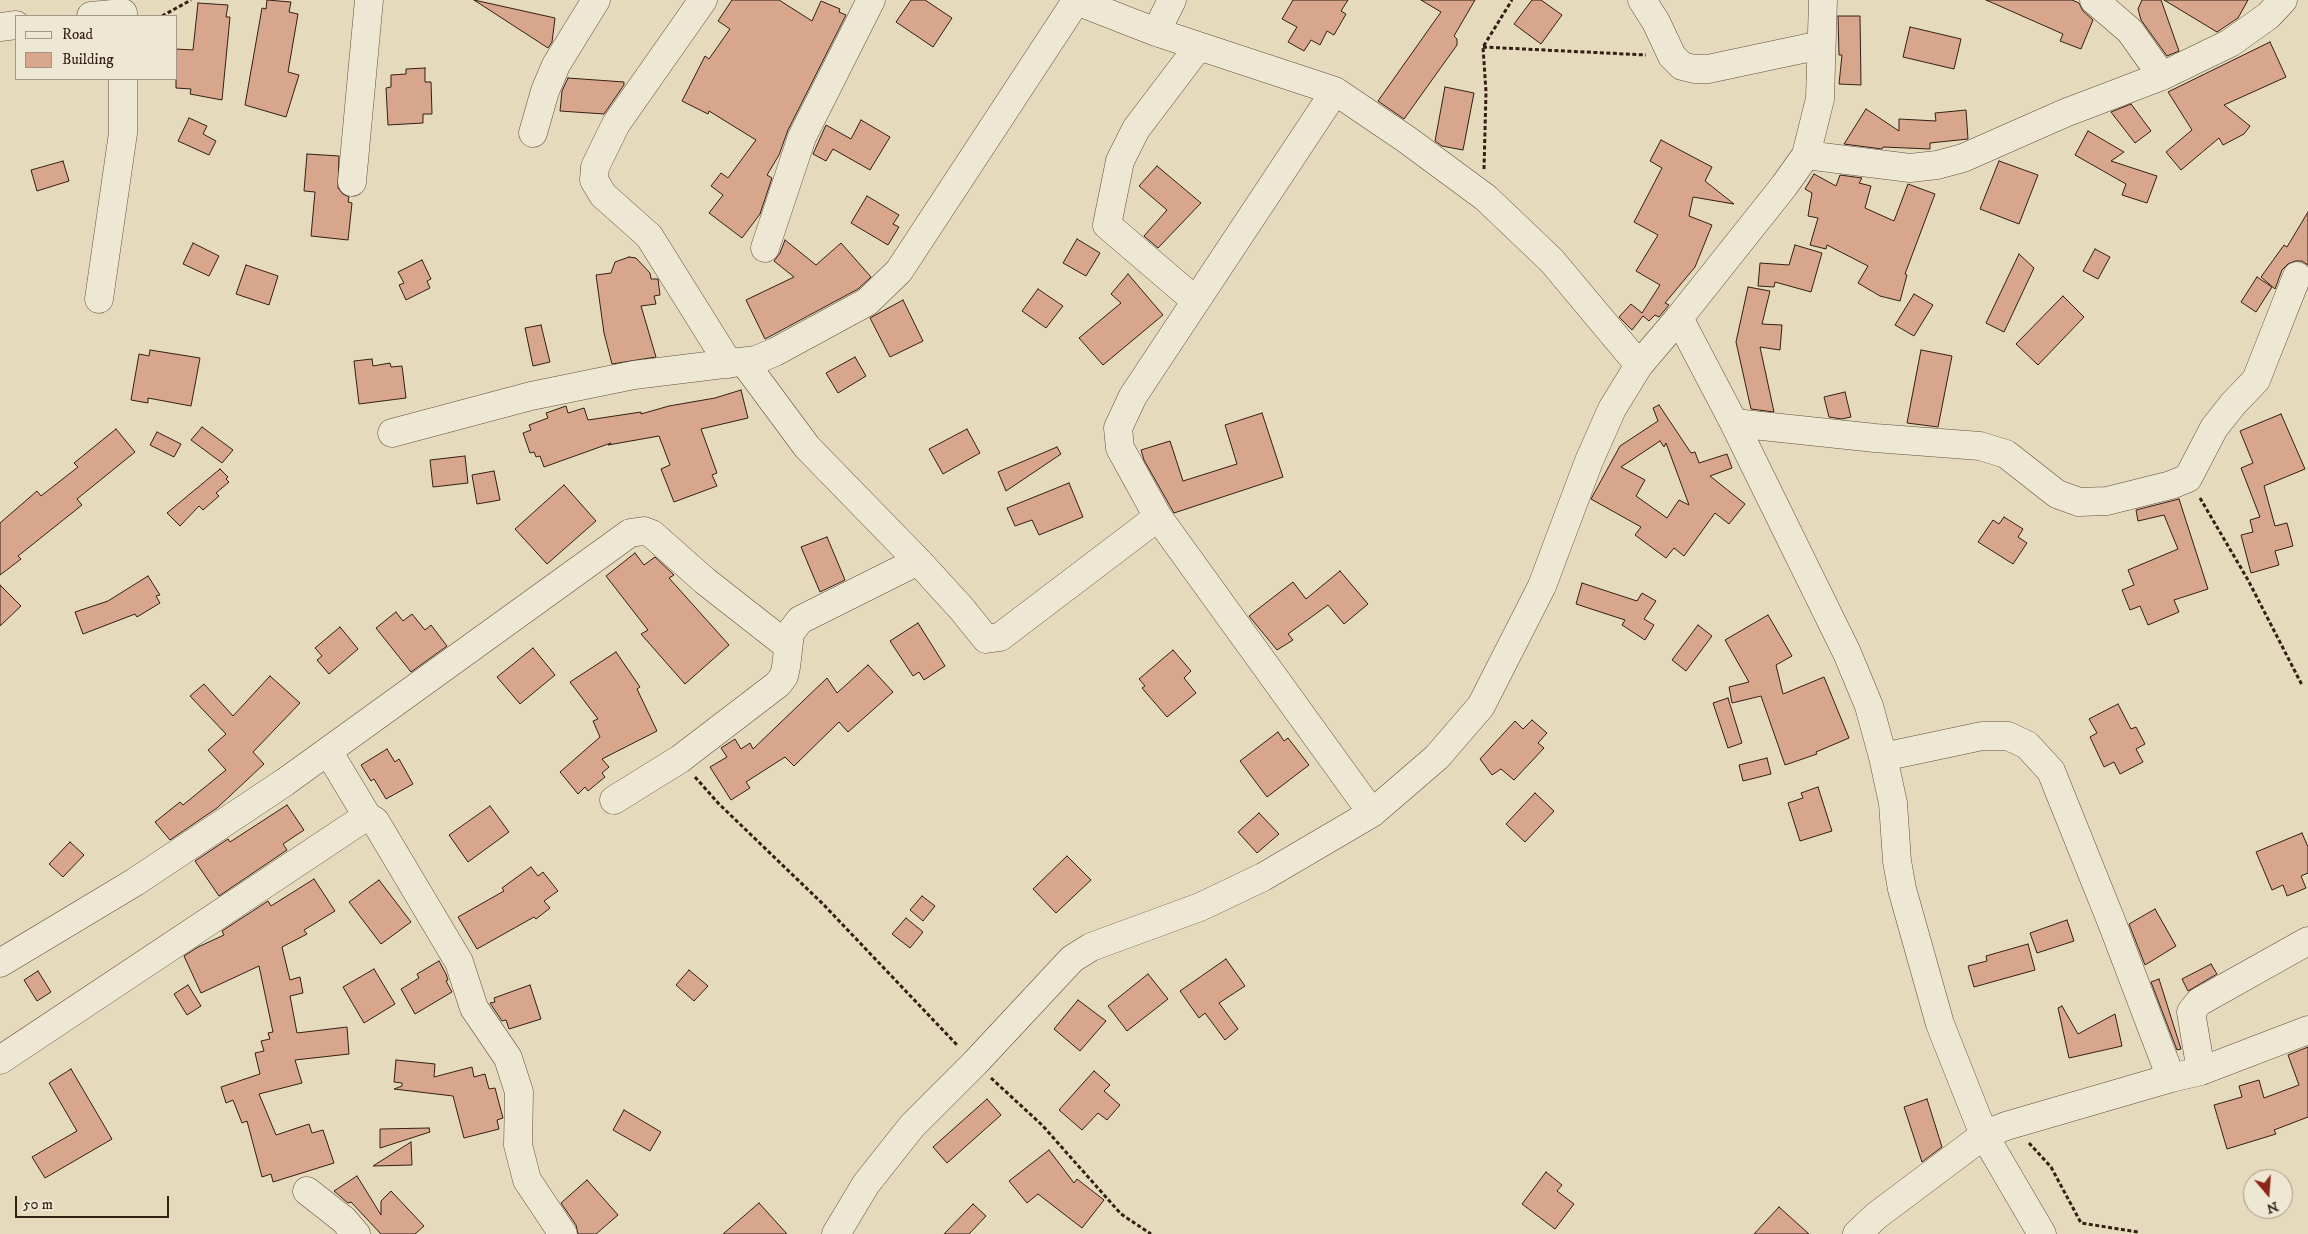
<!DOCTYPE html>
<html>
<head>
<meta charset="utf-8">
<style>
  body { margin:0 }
  #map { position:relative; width:2308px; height:1234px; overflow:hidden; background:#e5dabc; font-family:"IM FELL DW Pica",serif }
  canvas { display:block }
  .legend { position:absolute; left:15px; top:15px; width:162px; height:65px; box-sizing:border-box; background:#eee7d3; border:1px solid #a49787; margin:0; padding:6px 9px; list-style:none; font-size:15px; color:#341f14 }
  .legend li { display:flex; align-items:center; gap:10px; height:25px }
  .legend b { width:25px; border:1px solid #a49787 }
  .north { position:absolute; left:2243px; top:1169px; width:50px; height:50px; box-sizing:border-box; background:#eee7d3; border:1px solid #a49787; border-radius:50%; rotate:162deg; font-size:14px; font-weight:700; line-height:20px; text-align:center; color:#341f14 }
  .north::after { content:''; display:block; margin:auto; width:18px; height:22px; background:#8f2418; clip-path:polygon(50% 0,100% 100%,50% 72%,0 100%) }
  .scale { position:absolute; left:15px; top:1196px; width:154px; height:22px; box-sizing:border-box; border:2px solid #341f14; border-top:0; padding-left:6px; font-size:15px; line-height:18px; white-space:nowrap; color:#341f14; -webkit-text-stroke:4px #eee7d3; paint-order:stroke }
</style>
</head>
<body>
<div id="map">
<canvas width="2308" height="1234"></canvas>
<ul class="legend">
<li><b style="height:6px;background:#eee7d3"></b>Road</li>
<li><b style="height:14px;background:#d7a68c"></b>Building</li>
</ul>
<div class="north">N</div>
<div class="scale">50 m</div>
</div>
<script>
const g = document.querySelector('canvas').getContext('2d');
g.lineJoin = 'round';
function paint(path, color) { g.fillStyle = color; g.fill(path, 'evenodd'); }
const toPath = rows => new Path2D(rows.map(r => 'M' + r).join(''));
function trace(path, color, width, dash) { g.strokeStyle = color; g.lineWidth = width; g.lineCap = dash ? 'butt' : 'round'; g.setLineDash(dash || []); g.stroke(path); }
const building = toPath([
  [267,0,291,2,289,12,298,14,288,72,299,75,286,117,245,105,262,8,266,9,267,0],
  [474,0,555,18,552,42,548,48,474,0],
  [732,0,779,0,812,21,821,1,840,9,839,12,846,15,788,130,779,155,767,175,772,178,760,214,742,238,709,213,723,195,711,186,721,173,728,178,756,140,709,111,708,114,682,101,705,56,709,59,730,29,718,21,732,0],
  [911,0,925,0,952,18,933,47,896,22,911,0],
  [1293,0,1348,0,1341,11,1346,14,1334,35,1327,31,1320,45,1311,40,1304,51,1288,42,1297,27,1282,19,1293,0],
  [1421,0,1475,0,1454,36,1457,39,1457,45,1404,119,1378,101,1441,12,1421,0],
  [1532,0,1541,0,1562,15,1541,44,1514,24,1532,0],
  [1986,0,2072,0,2079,3,2083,11,2093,20,2081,49,2060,41,2063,34,1986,0],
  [2142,0,2161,0,2179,51,2167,56,2141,20,2138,9,2142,0],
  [2164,0,2248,0,2238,18,2217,32,2164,0],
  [198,3,228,5,226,17,230,17,222,100,190,94,191,89,176,88,176,49,193,50,198,3],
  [1838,16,1860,16,1861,85,1839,84,1842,55,1839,55,1838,16],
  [1910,27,1961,39,1954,69,1903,57,1910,27],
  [2270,42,2286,77,2224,105,2250,126,2244,134,2223,145,2219,138,2181,170,2166,152,2192,130,2168,92,2270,42],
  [425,68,425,82,431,82,432,114,423,114,423,123,388,125,386,88,391,87,391,75,406,74,406,69,425,68],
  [568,78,624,82,624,85,604,114,560,111,562,91,568,78],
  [1445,87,1474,93,1463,150,1442,146,1435,141,1445,87],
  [2131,104,2151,131,2135,143,2111,112,2131,104],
  [1866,109,1899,131,1899,119,1936,121,1935,113,1966,110,1968,139,1930,143,1930,149,1883,147,1882,149,1844,144,1866,109],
  [189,118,207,126,203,134,216,141,209,155,178,141,189,118],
  [861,120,890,137,870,170,833,149,826,161,813,154,826,125,851,139,861,120],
  [2088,131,2124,152,2111,161,2157,176,2147,203,2122,195,2126,184,2075,155,2088,131],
  [1661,140,1712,167,1705,181,1734,204,1693,197,1689,216,1712,225,1695,267,1665,303,1669,305,1659,317,1655,315,1649,321,1643,316,1632,330,1619,317,1631,304,1642,313,1660,285,1636,271,1658,235,1634,222,1662,168,1650,161,1661,140],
  [307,154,339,156,338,188,343,194,349,197,348,202,352,203,348,240,311,236,315,192,304,191,307,154],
  [63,161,69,181,37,191,31,170,63,161],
  [1999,161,2038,175,2019,224,1980,209,1999,161],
  [1157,166,1201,203,1158,248,1144,236,1167,210,1139,186,1157,166],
  [1814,174,1836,186,1840,175,1862,178,1859,183,1871,186,1865,208,1894,221,1908,184,1935,194,1905,274,1907,275,1900,301,1880,296,1858,283,1868,266,1827,245,1826,249,1810,245,1818,218,1808,216,1812,193,1805,189,1814,174],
  [867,196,899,215,893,224,899,227,888,245,851,223,867,196],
  [2308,212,2308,265,2302,261,2295,261,2288,264,2282,270,2275,289,2261,277,2284,245,2287,247,2308,212],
  [1077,239,1100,253,1086,276,1063,263,1077,239],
  [785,240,816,265,841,243,871,277,858,289,765,339,746,300,794,277,774,261,780,253,785,240],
  [193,243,219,256,209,276,183,264,193,243],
  [1795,245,1822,253,1811,292,1775,282,1774,287,1758,286,1760,263,1789,265,1795,245],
  [2095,249,2110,257,2098,279,2083,271,2095,249],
  [2019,254,2034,268,2004,332,1986,323,2019,254],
  [629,257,636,258,650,273,651,279,658,279,660,295,654,296,656,304,641,306,656,357,612,364,604,333,596,275,611,273,615,262,629,257],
  [422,260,431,279,427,281,430,288,406,300,399,285,404,283,398,272,422,260],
  [246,265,278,276,269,305,236,294,246,265],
  [1128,274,1163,315,1103,365,1079,338,1121,303,1111,294,1128,274],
  [2257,277,2272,287,2256,312,2241,302,2257,277],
  [1748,287,1770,291,1762,324,1782,325,1780,350,1760,347,1774,412,1751,409,1736,342,1748,287],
  [1038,289,1063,306,1046,328,1022,311,1038,289],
  [1914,294,1933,305,1914,336,1895,325,1914,294],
  [2063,296,2084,317,2038,365,2016,344,2063,296],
  [903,300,923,341,890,357,870,318,903,300],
  [541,325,550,362,533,366,525,328,541,325],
  [150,350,200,358,191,406,148,398,148,403,131,400,139,354,149,356,150,350],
  [1921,350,1952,356,1938,427,1907,423,1921,350],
  [855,357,866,376,838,393,826,373,855,357],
  [372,359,373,366,390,363,391,367,402,366,406,398,359,404,354,361,372,359],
  [741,390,748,418,701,429,717,473,712,475,717,486,674,502,661,469,670,465,659,436,608,445,611,443,544,467,540,456,536,457,534,452,530,453,523,433,531,430,529,425,548,418,546,413,566,406,568,413,584,408,588,420,641,412,641,414,669,406,715,398,741,390],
  [1845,392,1851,417,1842,419,1829,417,1824,397,1845,392],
  [1659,405,1691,453,1695,452,1699,463,1727,454,1732,468,1710,476,1745,504,1729,524,1715,513,1684,556,1674,548,1666,558,1635,535,1641,527,1591,499,1620,446,1658,421,1653,408,1659,405],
  [1660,441,1664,447,1666,443,1689,505,1679,500,1667,518,1636,496,1645,480,1621,467,1660,441],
  [1262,413,1283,477,1174,513,1144,460,1141,450,1170,441,1183,481,1237,464,1225,425,1262,413],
  [2281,414,2305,469,2264,486,2275,526,2287,523,2293,546,2275,551,2279,565,2251,573,2241,535,2253,532,2250,520,2260,517,2241,468,2253,463,2240,431,2281,414],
  [202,427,233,450,222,463,191,440,202,427],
  [116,429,135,452,77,499,82,505,18,556,21,559,0,575,0,523,37,491,41,496,78,467,74,463,116,429],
  [967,429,980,453,943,474,929,449,967,429],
  [157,432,181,444,174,457,150,445,157,432],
  [1057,447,1061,454,1006,491,998,472,1057,447],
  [465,456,468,483,433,487,430,460,465,456],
  [220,469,228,477,226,479,229,482,216,493,219,496,203,510,199,506,180,526,167,513,220,469],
  [494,471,500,500,477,504,472,475,494,471],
  [1069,483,1083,517,1039,535,1032,520,1015,526,1007,508,1069,483],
  [564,485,596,521,547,564,515,529,564,485],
  [2179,499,2208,589,2174,600,2179,612,2148,625,2140,606,2130,610,2122,590,2134,585,2128,570,2178,549,2164,515,2138,521,2136,510,2179,499],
  [2004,517,2023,529,2018,537,2027,543,2013,564,1978,542,1993,520,1999,524,2004,517],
  [827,537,845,580,820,592,801,547,827,537],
  [635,553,644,565,655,557,674,575,669,578,729,645,685,684,641,634,648,630,606,576,635,553],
  [1340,571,1368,604,1344,624,1328,605,1288,634,1293,640,1277,650,1249,616,1293,582,1306,599,1340,571],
  [148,576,160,595,156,596,160,603,137,617,135,614,83,634,75,612,108,601,148,576],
  [1582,583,1637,601,1642,593,1656,601,1644,619,1654,625,1645,640,1622,625,1625,620,1576,604,1582,583],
  [0,585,21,606,0,626,0,585],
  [396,612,403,621,412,614,425,630,431,625,447,646,411,672,376,628,396,612],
  [1768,615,1792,656,1776,665,1783,694,1824,677,1849,738,1816,752,1817,754,1785,765,1761,696,1732,703,1729,687,1749,682,1725,640,1768,615],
  [918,623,945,666,924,680,919,672,913,676,890,641,918,623],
  [1698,625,1712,636,1686,671,1672,660,1698,625],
  [340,627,358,649,329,674,317,660,322,656,315,648,340,627],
  [533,648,555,675,520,704,497,677,533,648],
  [1173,650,1191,671,1184,678,1196,693,1167,717,1142,688,1145,686,1139,679,1173,650],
  [616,652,640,687,637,689,657,731,602,759,609,767,602,773,605,777,588,791,585,787,578,794,560,772,600,737,593,721,598,719,570,682,616,652],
  [868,665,893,692,848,732,839,722,794,766,785,757,746,782,750,788,731,800,710,767,727,757,721,748,735,739,741,749,750,743,753,749,827,678,837,693,868,665],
  [270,676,300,703,253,752,264,764,217,808,170,840,155,822,180,802,183,805,226,770,208,750,226,734,190,696,204,684,233,716,270,676],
  [1728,698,1742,743,1728,748,1713,703,1728,698],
  [2118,704,2131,729,2136,727,2145,744,2136,749,2143,762,2120,774,2114,762,2104,767,2090,737,2097,733,2089,719,2118,704],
  [1532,720,1547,733,1538,743,1544,748,1514,780,1501,769,1492,775,1480,759,1515,721,1523,729,1532,720],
  [1278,732,1284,741,1288,738,1309,765,1267,797,1240,761,1278,732],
  [387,749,395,762,399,759,413,784,386,799,374,779,371,781,361,765,387,749],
  [1767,758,1771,774,1743,781,1739,765,1767,758],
  [1818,787,1832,831,1800,841,1788,803,1803,798,1801,793,1818,787],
  [1535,793,1554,811,1525,842,1506,824,1535,793],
  [287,805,304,830,283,844,287,850,219,896,195,861,228,839,230,842,287,805],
  [490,806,509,832,468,862,449,835,490,806],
  [1259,813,1279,834,1257,853,1238,832,1259,813],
  [2302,833,2308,847,2308,873,2301,876,2306,888,2287,896,2283,885,2272,890,2256,852,2302,833],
  [70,842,84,855,63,877,49,864,70,842],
  [1067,856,1091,880,1056,913,1033,889,1067,856],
  [531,867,538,876,543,872,558,891,544,901,550,908,536,919,534,917,477,949,458,917,504,891,502,888,531,867],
  [314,879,335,911,304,930,307,934,282,947,290,980,300,977,303,993,290,996,297,1033,347,1027,349,1054,295,1060,302,1083,259,1094,276,1135,309,1124,312,1133,323,1130,334,1163,273,1182,271,1174,262,1177,247,1121,242,1123,233,1100,226,1103,221,1087,260,1074,255,1053,264,1051,261,1041,270,1039,268,1033,273,1032,259,966,201,993,184,956,198,947,224,935,222,931,268,901,271,906,314,879],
  [379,880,411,922,381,944,349,902,379,880],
  [922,896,935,906,923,921,910,910,922,896],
  [2155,909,2176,946,2145,965,2129,924,2155,909],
  [906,918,923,932,910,948,892,934,906,918],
  [2067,920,2074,941,2037,953,2030,933,2067,920],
  [2028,944,2035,970,1974,987,1968,966,1987,961,1986,956,2028,944],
  [1226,959,1245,986,1219,1003,1238,1029,1225,1040,1205,1013,1199,1018,1180,991,1226,959],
  [439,961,446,974,448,980,446,981,452,992,415,1014,401,989,419,978,417,974,439,961],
  [2211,964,2217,974,2188,991,2182,979,2211,964],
  [374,969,395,1004,364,1023,343,987,374,969],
  [689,970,708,986,694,1001,676,985,689,970],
  [38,971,51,992,37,1001,24,980,38,971],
  [1148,974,1168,999,1127,1031,1108,1006,1148,974],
  [2159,979,2181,1049,2177,1050,2151,982,2159,979],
  [188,985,201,1006,187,1015,174,994,188,985],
  [530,985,541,1019,509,1029,506,1020,502,1021,490,1003,495,1002,494,998,530,985],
  [1078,1000,1106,1021,1080,1051,1054,1029,1078,1000],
  [2062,1006,2078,1034,2115,1014,2122,1046,2069,1058,2058,1008,2062,1006],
  [2308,1047,2308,1117,2274,1130,2276,1134,2227,1149,2214,1105,2242,1097,2239,1086,2259,1080,2264,1098,2299,1085,2288,1055,2308,1047],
  [396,1060,435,1064,434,1077,472,1067,474,1077,485,1074,489,1089,495,1088,503,1118,497,1120,499,1129,464,1138,453,1096,394,1089,402,1086,402,1083,394,1082,396,1060],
  [71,1069,112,1139,45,1178,32,1157,77,1131,49,1083,71,1069],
  [1094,1071,1110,1085,1104,1091,1120,1105,1107,1120,1098,1113,1082,1130,1059,1110,1094,1071],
  [987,1099,1001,1115,947,1163,933,1147,987,1099],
  [1927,1099,1942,1147,1922,1162,1904,1107,1927,1099],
  [624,1110,661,1132,650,1151,613,1130,624,1110],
  [429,1128,430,1132,380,1148,380,1129,429,1128],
  [411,1142,412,1165,373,1166,411,1142],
  [1049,1150,1074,1183,1077,1179,1104,1200,1082,1228,1038,1194,1027,1203,1009,1181,1049,1150],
  [1546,1172,1562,1185,1557,1191,1574,1204,1555,1229,1522,1204,1546,1172],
  [357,1176,381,1215,381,1201,391,1191,424,1226,415,1234,381,1234,351,1202,348,1203,334,1191,357,1176],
  [587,1180,618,1215,596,1234,578,1234,576,1225,561,1203,587,1180],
  [759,1203,787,1234,723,1234,759,1203],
  [973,1204,986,1216,969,1234,944,1234,973,1204],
  [1779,1207,1809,1234,1754,1234,1779,1207]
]);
paint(building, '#d7a68c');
trace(building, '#341f14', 1);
const minor = toPath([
  [703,0,616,124,595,167,594,180,603,195,649,236,729,364],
  [1074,0,1156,32,1335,91,1406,139,1486,198,1552,261,1639,365],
  [1642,0,1656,22,1672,56,1682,66,1694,69,1708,69,1821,45],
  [2094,0,2130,31,2162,76],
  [91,16,123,13],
  [0,27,16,25],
  [1156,32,1172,0],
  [1335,91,1133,396,1118,428,1120,448,1158,517,1372,813],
  [533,133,545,91,556,65,596,0],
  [1806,155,1910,168,1937,165,1963,158,2065,113,2162,76,2230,43,2268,16,2283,0],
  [352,182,369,0],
  [765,248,802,137,871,0],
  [99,299,123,133,123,79],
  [1196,301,1107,225,1120,161,1136,129,1199,46],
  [1679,318,1734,423,1847,653,1869,706,1883,757,1893,803,1897,861,1902,889,1940,1024,1984,1135,2042,1234],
  [744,362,807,447,918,561,961,608,986,639,1000,637,1158,517],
  [1734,423,1875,438,1980,446,2006,454,2057,494,2079,502,2107,501,2171,485,2188,478,2214,428,2233,404,2256,380,2297,276],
  [392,433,531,396,634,375,756,360,775,352,867,302,899,271,1076,1],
  [328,751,367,816,375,821,459,962,474,1008,508,1058,519,1092,518,1145,527,1180,563,1234],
  [1883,757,1982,736,2008,736,2027,745,2051,771,2112,923,2171,1078],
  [614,800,680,759,778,684,784,676,786,667,790,633,800,620,918,561],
  [0,963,135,882,285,782,630,533,644,531,652,534,705,581,788,646],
  [0,1060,367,816],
  [2201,1071,2191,1012,2199,1002,2308,941],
  [307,1191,344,1220,356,1234],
  [836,1234,866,1184,912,1126,975,1063,1072,959,1091,947,1200,907,1263,877,1372,813,1437,757,1481,706,1542,586,1589,461,1612,409,1639,365,1679,318,1784,186,1806,155,1820,99,1823,0],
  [1857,1234,1876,1216,1984,1135,2006,1126,2171,1078,2201,1071,2308,1030]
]);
trace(minor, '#604e3e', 29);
trace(toPath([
  [162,16,191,0],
  [1483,47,1646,55],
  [1484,169,1486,92,1483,47,1512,0],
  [2200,498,2248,580,2302,685],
  [695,777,719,804,823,904,958,1046],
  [991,1078,1042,1125,1121,1214,1151,1234],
  [2029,1143,2051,1167,2081,1223,2138,1232]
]), '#341f14', 3, [4, 2.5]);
trace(minor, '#eee7d3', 28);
</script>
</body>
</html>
